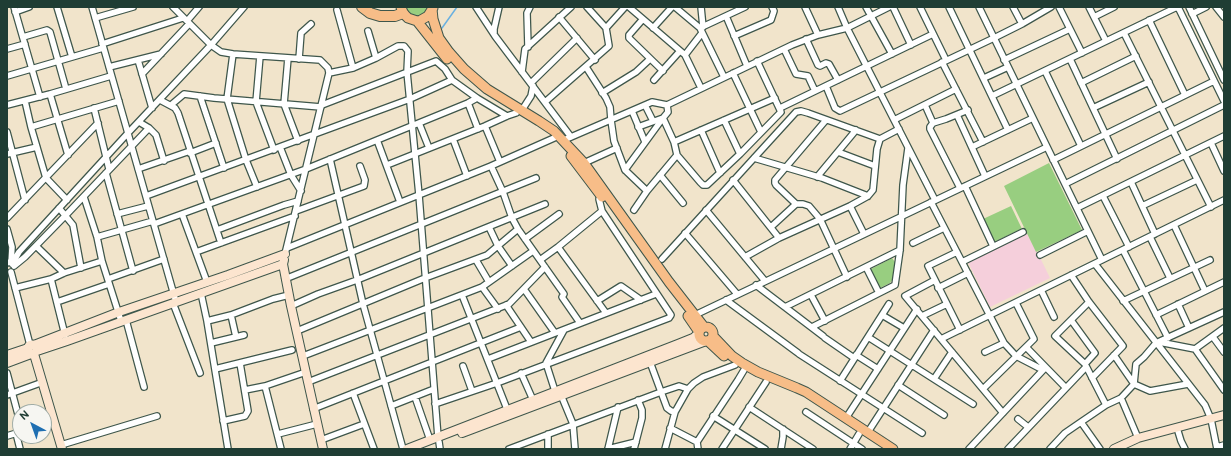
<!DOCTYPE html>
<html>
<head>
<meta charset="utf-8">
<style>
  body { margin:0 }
  #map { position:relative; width:1231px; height:456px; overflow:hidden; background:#f1e4cb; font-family:"Balsamiq Sans",sans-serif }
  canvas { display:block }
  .frame { position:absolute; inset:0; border:8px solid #1f3d34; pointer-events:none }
  .north { position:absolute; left:12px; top:404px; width:40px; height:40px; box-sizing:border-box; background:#f6f6f2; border:1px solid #a0aca6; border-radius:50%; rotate:319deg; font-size:11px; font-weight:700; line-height:16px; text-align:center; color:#1f3d34 }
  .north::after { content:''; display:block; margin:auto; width:14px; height:18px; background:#1f6fb2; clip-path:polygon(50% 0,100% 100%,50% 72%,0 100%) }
</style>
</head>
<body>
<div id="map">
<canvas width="1231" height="456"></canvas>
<div class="frame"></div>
<div class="north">N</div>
</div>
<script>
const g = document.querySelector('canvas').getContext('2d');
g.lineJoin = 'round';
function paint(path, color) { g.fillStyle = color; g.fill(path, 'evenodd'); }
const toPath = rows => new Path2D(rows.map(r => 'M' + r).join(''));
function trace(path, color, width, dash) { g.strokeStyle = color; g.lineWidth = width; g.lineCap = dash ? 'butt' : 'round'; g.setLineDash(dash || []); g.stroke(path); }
paint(toPath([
  [1028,233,1050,278,990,307,968,262]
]), '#f5cfdb');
paint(toPath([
  [404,7,430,7,421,17,410,15],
  [1049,163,1082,230,1036,252,1004,186],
  [1011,206,1022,229,994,242,983,219],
  [892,258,895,262,893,279,890,283,880,288,870,270,871,269]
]), '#98ce80');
trace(toPath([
  [442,28,457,7]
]), '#6ab0e0', 1.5);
const street = toPath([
  [14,7,40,97],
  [57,7,72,57],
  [92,7,176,302],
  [173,7,211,45,221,52,233,54,320,60,328,68,329,73,285,254],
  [476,7,495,36,571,137],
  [587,7,606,28],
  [629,7,685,55,701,88],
  [675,7,700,28,724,77],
  [701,7,703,27],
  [805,7,818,35],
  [838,7,847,28,935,200],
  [866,7,892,54],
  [893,7,911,45],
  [920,7,946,60],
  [949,7,1008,130],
  [979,7,1102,260],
  [1013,7,1022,24],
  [1059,7,1082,53],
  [1089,7,1106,41],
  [1178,7,1224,101],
  [1189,7,1224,80],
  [1216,7,1224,17],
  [337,10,353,68],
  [15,12,29,7],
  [1192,14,1206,7],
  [726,16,747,66],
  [559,17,595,60],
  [1094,17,1114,7],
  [95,18,133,7],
  [643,19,629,35,629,38,663,71],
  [1149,20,1185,95],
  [187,21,199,7],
  [653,28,672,7],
  [700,28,745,7],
  [368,31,376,58],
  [494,33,494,29,499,7],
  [1124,33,1211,207],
  [734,36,771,20,774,11,772,7],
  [23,37,47,30,50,32,66,89],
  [806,39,818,65,820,66,826,63,829,64,838,80],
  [102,44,183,18],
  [528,47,527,13,530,7],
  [7,49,25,44],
  [784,49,796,74,808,76,815,91],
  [233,54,227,99,246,160,257,187],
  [685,55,702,33],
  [260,56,256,102,274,150],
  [288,58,284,104,298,141],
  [299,59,301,33,311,24],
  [1070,59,1117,159],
  [138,60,152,108],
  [1004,60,1070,29],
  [942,62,983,142],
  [109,67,161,54],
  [586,67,606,98,610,107,611,120,614,141,625,170],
  [1045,71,1081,146],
  [522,72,525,49,571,7],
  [329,73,353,68,376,58,398,46,404,46,408,51,407,72,419,195,438,437],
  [733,73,761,132],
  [142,74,189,24],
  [7,76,103,48],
  [984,78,1008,67],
  [654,80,680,51],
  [531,83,577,38],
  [1081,83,1136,56],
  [826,86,835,108,840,111,994,38,1022,24,1051,7],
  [602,93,636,72,650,59],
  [50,94,68,155],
  [200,96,224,168],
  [992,96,1177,7],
  [160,100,175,108,178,113,221,243],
  [25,101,31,127,46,178,67,200],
  [545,102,609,46,606,28,625,7],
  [468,103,478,129],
  [7,105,50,94,111,76],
  [171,105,184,94,214,98,321,107],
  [322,105,436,61,445,69,452,80,477,98,507,116],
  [645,105,653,121],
  [667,105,668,112,663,118,674,142,677,155,700,182,703,185,707,185,740,154,781,112,757,61],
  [925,105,933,123,930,127,930,129,960,188],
  [94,108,109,169],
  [780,108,933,34],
  [1093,108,1149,82],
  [522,110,531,96,533,86],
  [632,111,645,142],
  [957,115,985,176],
  [724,120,740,154],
  [894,120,956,89],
  [139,122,149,128,156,135,164,161],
  [419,123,429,148],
  [933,123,946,119,968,110],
  [485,126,500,162],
  [31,127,119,101],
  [638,127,663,118],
  [701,130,720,173],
  [7,132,25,200],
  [453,139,467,176],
  [377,140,400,202],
  [564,140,652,102,667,105,792,45,818,35,847,28,889,7],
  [674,142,775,98],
  [1211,143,1224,171],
  [280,147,291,175,301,191],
  [972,147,1033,118],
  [838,152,875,166],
  [190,153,216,143],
  [7,154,37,147],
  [754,158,822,178,868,196],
  [330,159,363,304,403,449],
  [1053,160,1214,81],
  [584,163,617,148],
  [387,165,485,126,507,116,516,113],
  [491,166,503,192,512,218,518,229,564,294,562,297,580,323],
  [138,169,190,151],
  [106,173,133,271],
  [660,175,683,203],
  [817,177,856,130],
  [733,180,779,238],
  [1131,182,1155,234],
  [1065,184,1224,105],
  [965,186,993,246],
  [647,191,625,170,663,118],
  [146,196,410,99,452,80],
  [1103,196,1129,247],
  [84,197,97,237,102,261,121,321],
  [602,197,599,199,602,211],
  [931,202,1004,343,1016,356,1043,370],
  [796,204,776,185,775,183,775,180,826,120],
  [850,206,864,234],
  [1142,206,1197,180],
  [59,208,73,225,81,268],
  [1077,208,1224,136],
  [634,210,647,191,677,155],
  [706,210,765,281],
  [296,211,364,186,365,180,360,166],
  [117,214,148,206],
  [182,214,207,282],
  [7,218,98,123],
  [154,224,306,169,468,103,477,98],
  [1174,225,1205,291],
  [489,227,498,246,512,266],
  [771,227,796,204,803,204,809,206,820,219,847,277],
  [7,229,12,247,11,263],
  [217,230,284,205,298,201],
  [685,233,737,294],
  [97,237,153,221],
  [1150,237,1170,278],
  [525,239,559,214],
  [913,243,944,228],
  [36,246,64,273],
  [558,247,606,313],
  [287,248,491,166,554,138],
  [1123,250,1168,338],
  [196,252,295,216],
  [957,252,928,266,960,330],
  [1040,255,1088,231],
  [745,257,779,238,850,206,868,196,873,190,877,149,880,139,899,129],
  [662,259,796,112,801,111,808,113,880,139],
  [476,260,489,282],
  [7,262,7,263],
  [962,262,1023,232],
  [12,264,19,252,128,133,211,45,244,7],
  [1095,264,1205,405,1211,419,1217,449],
  [14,266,25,257,66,215,149,128],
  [866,267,879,293],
  [11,272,30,345],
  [1071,275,1089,302,1123,346,1092,378],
  [51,279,65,335],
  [108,279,164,259],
  [285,279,536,178],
  [935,280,905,296,1003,413],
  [756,285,823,336],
  [482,287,498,309],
  [15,288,51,279,64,273,102,261],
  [938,288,968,273],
  [524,289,555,333],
  [1041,290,1054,317],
  [201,293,207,321,228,449],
  [462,295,507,409],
  [811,295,825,321],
  [726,300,798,353],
  [597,301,621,286,641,300],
  [1123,301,1210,260],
  [57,302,109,284],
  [1089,302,1055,336,1085,364,1106,405],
  [173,303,200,373],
  [1178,304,1189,328],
  [506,305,531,342],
  [291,306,318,294,357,280,545,204],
  [785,307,900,250],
  [695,315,1047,147],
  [882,315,904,328],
  [1156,315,1224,282],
  [922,316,947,304],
  [126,320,144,387],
  [1071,320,1095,353,1085,364],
  [207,321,231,315],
  [812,327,895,285,900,250,903,185,908,148],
  [297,331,425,278,487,255,518,229],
  [236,337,231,315,273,299,289,295],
  [868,337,973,404],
  [1213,337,1224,352],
  [825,338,854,358],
  [941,339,1224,200],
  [1159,342,1195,349,1224,390],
  [211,343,244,335],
  [1026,347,1066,388],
  [1195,349,1224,328],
  [985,352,1004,343],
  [799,354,922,433],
  [856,355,878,369],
  [1114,355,1134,384,1150,391,1188,384],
  [303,356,482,287,533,251],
  [488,359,656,294],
  [650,362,667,408,671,411,675,412],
  [463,366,472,391],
  [215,369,292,350],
  [7,373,20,422],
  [521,373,533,400],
  [934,379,952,352],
  [840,381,889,304],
  [308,382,509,304,545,267],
  [898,385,944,415],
  [983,389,1034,339,1016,303],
  [245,390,265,386],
  [555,391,546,363,564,330],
  [353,393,374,449],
  [7,395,43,382],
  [561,395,573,424,575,449],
  [415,397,430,440],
  [1121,398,1138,438],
  [435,404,497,383,669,318,671,315,602,211,558,247,540,260],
  [391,406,434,389],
  [749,407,813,449],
  [313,409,521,327],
  [806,412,862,449],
  [713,416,765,449],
  [846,418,917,309],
  [1018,419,1028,427],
  [223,421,245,416,248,411,240,363],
  [1081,422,1100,449],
  [44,425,54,422],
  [670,428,697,442],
  [1177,428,1181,441,1185,449],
  [868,432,934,330],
  [16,433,20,449],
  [278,434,317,424],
  [548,434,548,449],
  [7,436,20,432],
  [321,440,364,424],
  [439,442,440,449],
  [61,445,157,416],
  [1217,447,1224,445],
  [281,449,265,386,306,372],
  [509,449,661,392,679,386,688,389],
  [608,449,618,407],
  [608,449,636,442],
  [634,449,642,418,642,410,638,400],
  [665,449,675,412,688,389,694,383,703,377,735,365],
  [698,449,697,442,738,380,744,370],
  [722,449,766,382],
  [781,449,783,437,783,429],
  [850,449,859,434],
  [969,449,1045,368],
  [1008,449,1086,367],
  [1050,449,1065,433,1081,422,1106,405,1121,398,1134,384,1136,364,1144,357,1156,343,1224,312]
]);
const secondary = toPath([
  [284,260,283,264,291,306,323,449],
  '27.5 349a4.5 4.5 0 1 1 9 0a4.5 4.5 0 1 1-9 0Z',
  [34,345,119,312,228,275,285,254],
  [37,351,67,341,283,264],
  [34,354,62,449],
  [7,355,28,348],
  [7,363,31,354],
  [462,433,706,341],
  [407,449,678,344,693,338,699,333],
  [1114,449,1138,438,1224,415]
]);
const primary = toPath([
  [401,7,403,13,408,18,417,21,421,20,428,16,433,8],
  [432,9,433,19,439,38,449,52,464,69,487,89,539,121,554,131,584,163,669,282,704,327],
  [417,21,447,59],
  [571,156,602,197],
  [688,316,699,332],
  '699 334a7 7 0 1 1 14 0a7 7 0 1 1-14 0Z',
  [713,336,732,356,742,363,758,372,797,388,806,392,893,449],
  [708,341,724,356]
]);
const highway = toPath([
  [362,7,370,13,380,16,395,16,403,13]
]);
trace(street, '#3e564b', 8);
trace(secondary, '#3e564b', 10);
trace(primary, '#3e564b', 11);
trace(highway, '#3e564b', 12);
trace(street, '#fff', 5.5);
trace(secondary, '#fce5cf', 8);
trace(primary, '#f7bd88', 9);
trace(highway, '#f7bd88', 10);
</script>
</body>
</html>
